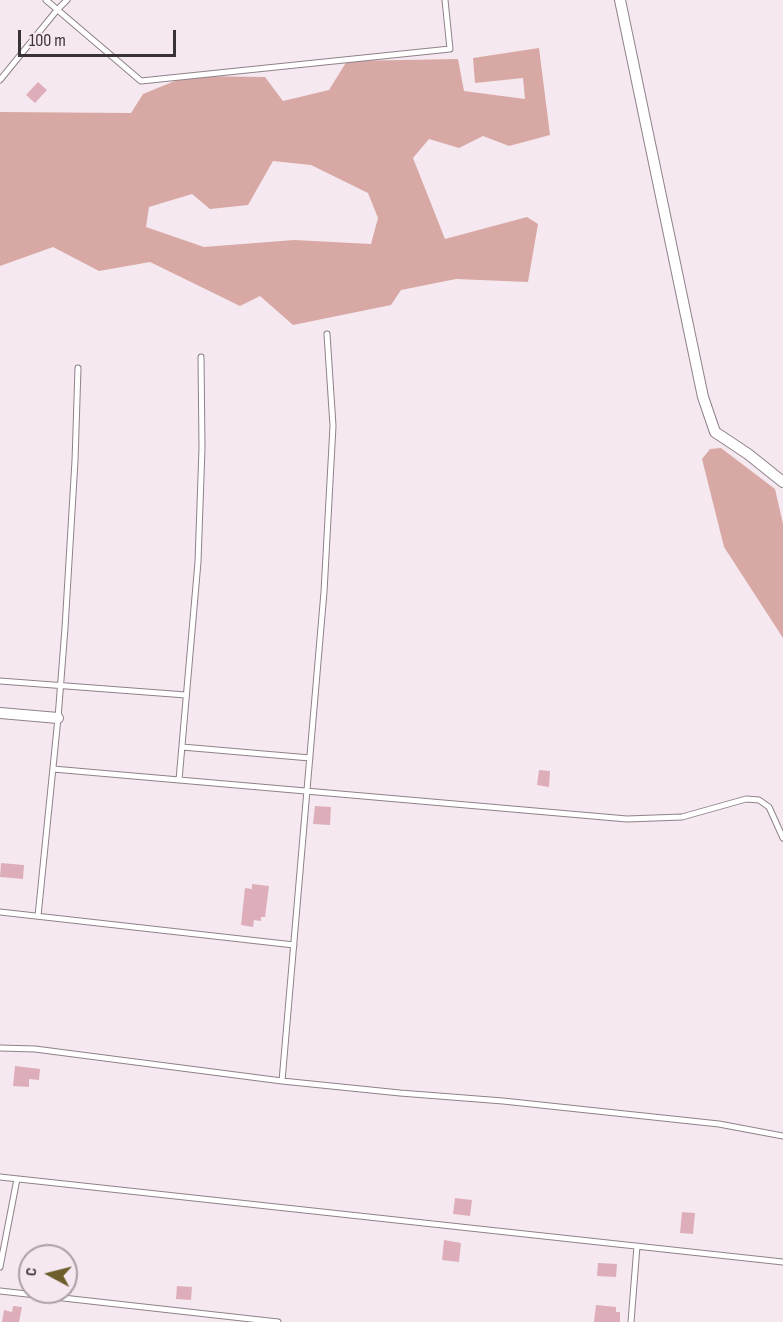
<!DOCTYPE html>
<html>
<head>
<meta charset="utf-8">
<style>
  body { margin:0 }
  #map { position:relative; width:783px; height:1322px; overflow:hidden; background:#f6e8f0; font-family:"Sofia Sans Condensed",sans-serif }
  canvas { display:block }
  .north { position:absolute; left:18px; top:1244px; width:60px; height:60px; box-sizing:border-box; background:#f6e8f0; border:2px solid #aaa0a6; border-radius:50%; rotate:277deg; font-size:16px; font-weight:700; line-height:24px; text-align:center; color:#393337 }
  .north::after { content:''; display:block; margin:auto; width:21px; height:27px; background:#6d5e2c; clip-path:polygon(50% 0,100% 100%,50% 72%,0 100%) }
  .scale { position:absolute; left:18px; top:30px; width:158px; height:27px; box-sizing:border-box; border:3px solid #393337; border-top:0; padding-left:8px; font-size:18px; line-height:21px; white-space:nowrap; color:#393337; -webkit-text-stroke:4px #f6e8f0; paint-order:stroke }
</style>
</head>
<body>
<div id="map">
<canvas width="783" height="1322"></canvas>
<div class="north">С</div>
<div class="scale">100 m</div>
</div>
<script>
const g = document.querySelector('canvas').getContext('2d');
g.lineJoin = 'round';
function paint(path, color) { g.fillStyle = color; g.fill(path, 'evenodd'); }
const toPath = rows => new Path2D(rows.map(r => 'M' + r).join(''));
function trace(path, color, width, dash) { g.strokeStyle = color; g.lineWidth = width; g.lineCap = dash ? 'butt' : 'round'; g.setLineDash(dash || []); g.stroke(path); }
paint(toPath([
  [539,48,550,135,509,146,483,136,459,148,429,139,413,158,445,239,527,217,538,224,528,282,456,279,401,290,391,305,293,325,260,296,240,306,150,262,99,271,53,247,0,266,0,112,131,113,143,94,187,76,265,77,283,101,329,90,347,61,458,59,464,91,525,99,523,78,475,83,473,58],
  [273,161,311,165,368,193,378,218,371,244,294,240,204,247,146,227,149,207,192,194,210,209,248,205],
  [721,448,775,489,783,524,783,638,724,547,702,459,710,449]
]), '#d8a9a4');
paint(toPath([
  [38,82,47,90,35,103,26,95],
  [539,770,550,771,549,787,537,785],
  [315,806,331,807,330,825,313,824],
  [1,863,24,865,23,879,0,877],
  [252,884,269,886,265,917,261,917,261,921,254,920,253,927,241,925,245,888,252,889],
  [15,1066,40,1069,39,1080,29,1079,29,1087,13,1086],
  [455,1198,472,1200,470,1216,453,1214],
  [682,1212,695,1213,693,1234,680,1233],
  [444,1240,461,1243,459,1262,442,1260],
  [598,1263,617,1264,616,1277,597,1276],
  [177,1286,192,1287,191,1300,176,1299],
  [596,1305,616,1307,616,1312,620,1312,620,1322,594,1322],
  [13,1306,22,1307,19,1322,2,1322,4,1310,12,1312]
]), '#ddaeb9');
const service = toPath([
  [46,0,141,81,450,49,445,0],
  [0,80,57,10,67,0],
  [0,681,186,695],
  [182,747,310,758],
  [53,769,627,819,682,817,746,799,759,800,769,807,783,838],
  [179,780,198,562,202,448,201,357],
  [0,912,294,945],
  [38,916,58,718,65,628,75,461,78,368],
  [0,1048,35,1049,282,1081,400,1093,503,1101,719,1124,783,1136],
  [282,1081,324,592,333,426,327,334],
  [0,1177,783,1262],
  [0,1267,17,1179],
  [0,1291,278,1322],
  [631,1322,637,1246]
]);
const minor = toPath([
  [620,0,703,397,715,432,748,454,783,482],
  [0,713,58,718]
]);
trace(service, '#8e8289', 7);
trace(minor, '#8e8289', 12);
trace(service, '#fff', 5);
trace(minor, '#fff', 10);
</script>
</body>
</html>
